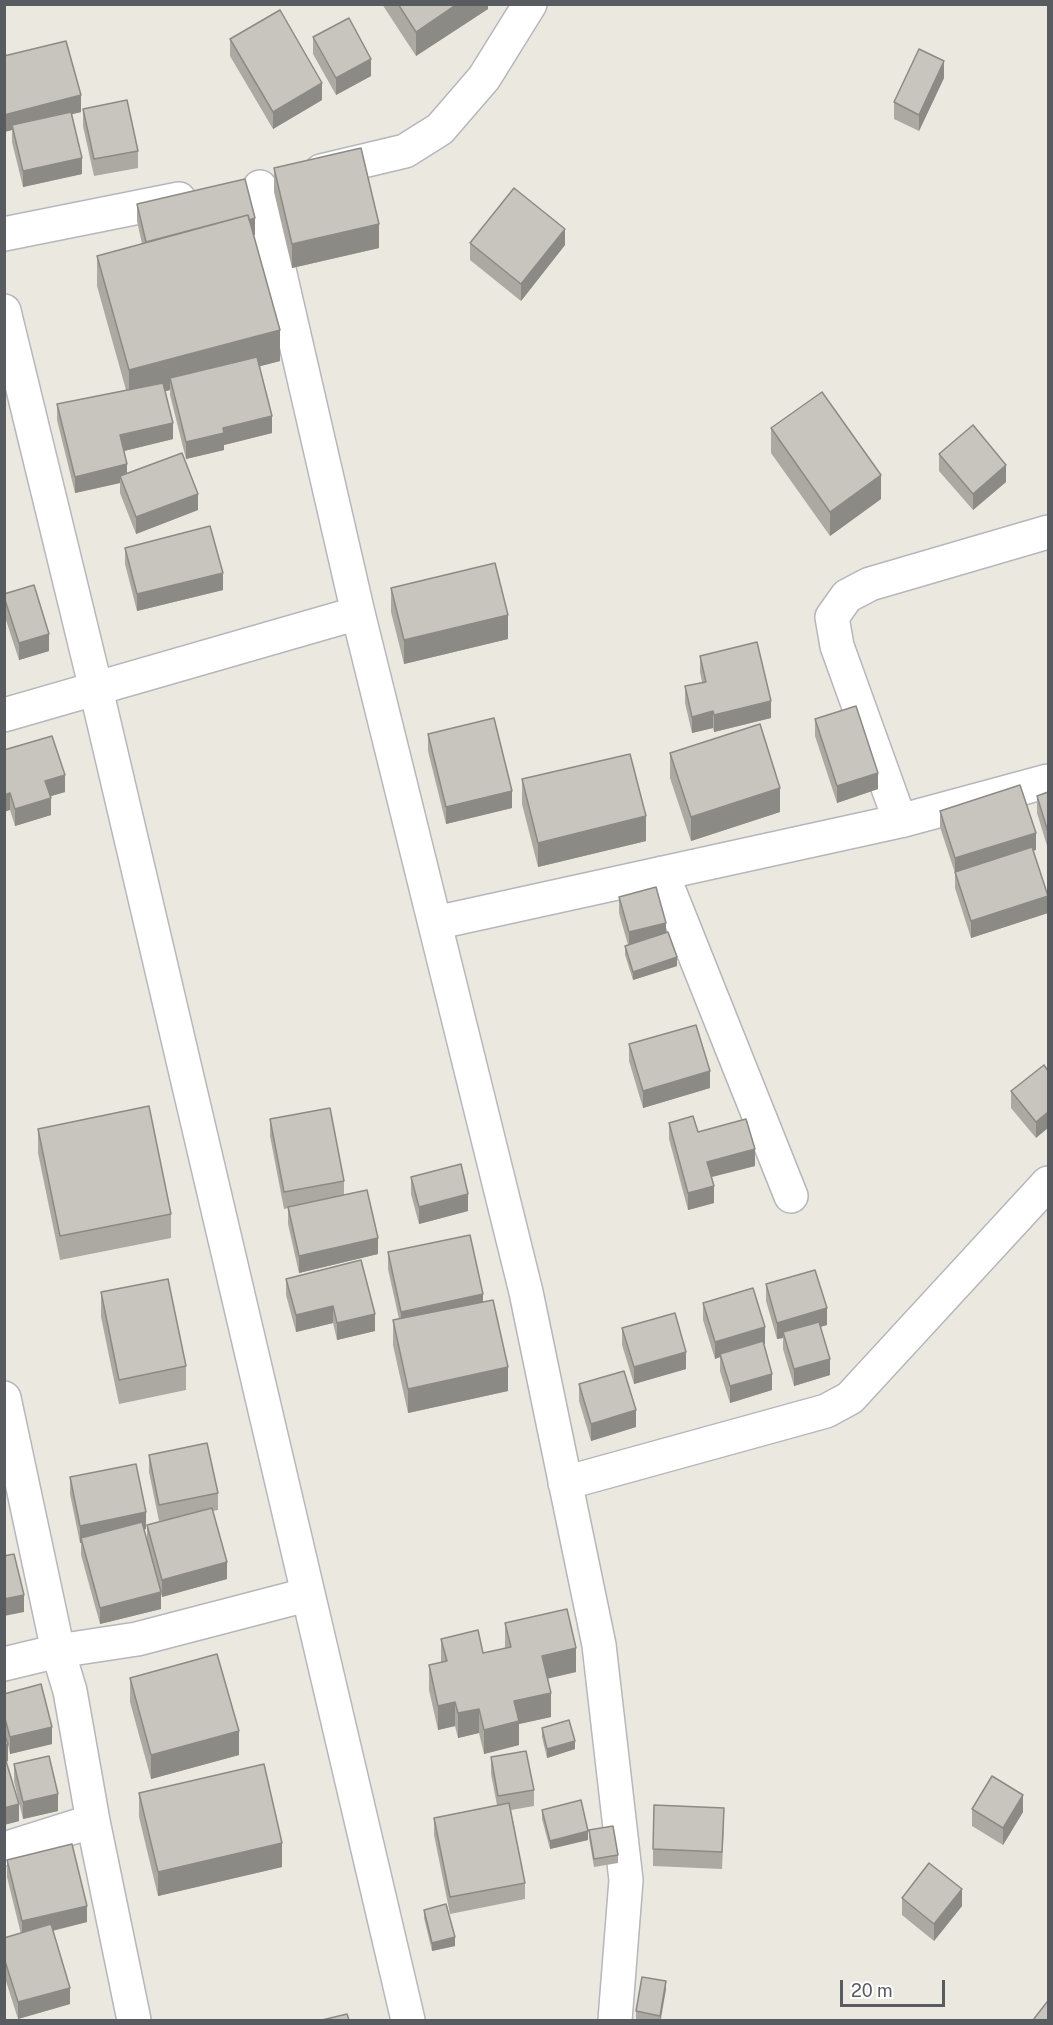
<!DOCTYPE html>
<html>
<head>
<meta charset="utf-8">
<style>
  body { margin:0 }
  #map { position:relative; width:1053px; height:2025px; overflow:hidden; background:#ebe8df; font-family:"Public Sans",sans-serif }
  canvas { display:block }
  .frame { position:absolute; inset:0; border:6px solid #585c60; pointer-events:none }
  .scale { position:absolute; left:840px; top:1980px; width:105px; height:27px; box-sizing:border-box; border:3px solid #585c60; border-top:0; padding-left:8px; font-size:18px; line-height:21px; white-space:nowrap; color:#585c60; -webkit-text-stroke:4px #fff; paint-order:stroke }
</style>
</head>
<body>
<div id="map">
<canvas width="1053" height="2025"></canvas>
<div class="frame"></div>
<div class="scale">20 m</div>
</div>
<script>
const g = document.querySelector('canvas').getContext('2d');
g.lineJoin = 'round';
const toPath = rows => new Path2D(rows.map(r => 'M' + r).join(''));
function trace(path, color, width, dash) { g.strokeStyle = color; g.lineWidth = width; g.lineCap = dash ? 'butt' : 'round'; g.setLineDash(dash || []); g.stroke(path); }
function paint(path, color) { g.fillStyle = color; g.fill(path, 'evenodd'); }
const minor = toPath([
  [321,171,405,151,440,129,484,78,530,4],
  [260,187,358,613,526,1292,599,1645,626,1880,615,2020],
  [4,234,179,199],
  [4,311,96,689,408,2020],
  [4,715,358,613],
  [900,821,837,646,832,617,847,596,870,584,1048,532],
  [662,873,791,1196],
  [435,923,900,821,1048,781],
  [4,1398,58,1651,4,1664],
  [565,1483,826,1411,850,1398,1048,1183],
  [4,1849,93,1821],
  [134,2020,93,1821,70,1691,58,1651,137,1639,306,1595]
]);
trace(minor, '#b5b7bc', 36);
trace(minor, '#fff', 33);
paint(toPath([
  [382,4,488,4,488,9,416,56],
  [313,37,371,76,336,95,313,54],
  [230,39,322,100,273,129,230,56],
  [4,56,81,112,72,114,82,174,23,187,12,142,12,130,4,132],
  [944,78,919,131,894,119,894,102],
  [83,109,138,151,138,168,94,176,83,126],
  [274,168,379,248,292,268,274,192],
  [137,204,255,235,254,235,280,361,260,366,272,433,224,445,224,450,186,459,170,395,170,390,165,391,173,439,124,451,127,474,198,510,136,534,120,493,120,483,75,493,57,420,57,404,126,390,97,286,97,256,142,244,137,221],
  [470,243,565,245,521,301,470,260],
  [771,428,881,499,830,536,771,453],
  [939,454,1006,482,973,510,939,471],
  [125,548,223,590,137,611,125,564],
  [391,588,508,639,404,664,391,612],
  [4,594,49,651,19,660,4,614],
  [700,656,771,718,714,732,713,728,692,733,685,703,685,686,702,682,700,672],
  [815,719,878,789,837,803,815,736],
  [428,734,512,808,446,824,428,751],
  [4,750,65,792,50,796,51,815,15,826,10,810],
  [670,753,780,812,691,841,670,778],
  [522,779,646,841,538,867,522,804],
  [1048,792,1048,849,1037,813,1037,796],
  [940,811,1036,850,1033,850,1048,913,971,938,955,888,955,873,940,827],
  [619,897,666,933,677,966,633,980,625,955,625,946,628,945,619,913],
  [629,1044,710,1088,643,1108,629,1061],
  [1048,1071,1036,1138,1011,1108,1011,1091],
  [270,1119,344,1181,344,1195,378,1254,299,1273,288,1224,288,1208,284,1209,270,1136],
  [669,1123,698,1132,755,1166,712,1177,714,1203,688,1210,669,1139],
  [38,1129,171,1214,171,1238,60,1260,38,1153],
  [411,1177,468,1211,419,1224,411,1194],
  [388,1252,483,1302,508,1391,408,1413,393,1345,393,1320,399,1319,388,1269],
  [286,1279,375,1331,337,1340,333,1323,296,1332,286,1295],
  [766,1284,827,1325,820,1327,830,1375,794,1386,783,1349,783,1338,777,1339,766,1301],
  [101,1292,186,1366,186,1390,119,1404,101,1317],
  [703,1303,765,1344,763,1344,772,1390,730,1403,720,1371,720,1357,715,1359,703,1320],
  [622,1328,686,1369,634,1384,622,1345],
  [579,1384,636,1427,591,1441,579,1401],
  [149,1455,218,1493,218,1510,213,1511,227,1579,162,1597,161,1594,161,1609,100,1624,81,1555,81,1543,80,1543,70,1494,70,1477,146,1529,144,1530,147,1541,147,1525,171,1519,159,1521,149,1472],
  [505,1623,576,1672,548,1678,551,1717,519,1724,519,1745,484,1754,479,1733,458,1738,455,1726,438,1730,429,1690,429,1665,441,1663,441,1639,483,1653,505,1649],
  [130,1678,239,1755,151,1779,130,1702],
  [4,1694,52,1744,10,1754,8,1745,8,1761,6,1762,19,1821,4,1825],
  [542,1728,575,1749,547,1758,542,1737],
  [491,1757,534,1790,534,1806,511,1810,525,1883,525,1899,450,1914,434,1835,434,1818,497,1805,491,1774],
  [14,1764,58,1811,23,1819,14,1781],
  [139,1793,282,1867,158,1896,139,1817],
  [972,1809,1023,1812,1003,1845,972,1826],
  [542,1810,588,1840,550,1849,542,1819],
  [724,1824,722,1869,653,1866,653,1849],
  [589,1830,618,1855,618,1863,594,1867,589,1838],
  [7,1860,87,1922,53,1931,70,2004,18,2019,4,1975,4,1938,21,1934,7,1877],
  [1048,1890,1048,1910,1047,1909,1047,1892],
  [902,1898,962,1906,934,1941,902,1915],
  [424,1910,455,1946,432,1951,424,1918],
  [666,1989,661,2020,636,2020,636,2011]
]), '#aca9a3');
paint(toPath([
  [457,4,488,4,488,9,416,56,416,32],
  [371,59,371,76,336,95,336,78],
  [944,61,944,78,919,131,919,115],
  [322,83,322,100,273,129,273,112],
  [81,95,81,112,13,129,12,125,12,130,4,132,4,115],
  [82,158,82,174,23,187,23,171],
  [255,218,255,235,147,261,147,245],
  [379,224,379,248,292,268,292,244],
  [565,229,565,245,521,301,521,284],
  [280,330,280,361,173,389,170,378,170,390,129,401,129,370],
  [272,416,272,433,224,445,224,450,186,459,186,442,223,428],
  [173,423,173,439,120,452,120,435],
  [127,464,127,481,120,476,120,483,75,493,75,477],
  [1006,465,1006,482,973,510,973,494],
  [881,475,881,499,830,536,830,512],
  [198,494,198,510,136,534,136,517],
  [223,573,223,590,137,611,137,594],
  [508,615,508,639,404,664,404,640],
  [49,634,49,651,19,660,19,643],
  [771,701,771,718,714,732,714,715],
  [713,711,713,728,692,733,692,717],
  [878,773,878,789,837,803,837,786],
  [65,775,65,792,45,798,45,781],
  [780,788,780,812,691,841,691,817],
  [512,791,512,808,446,824,446,807],
  [10,793,10,810,4,812,4,795],
  [51,798,51,815,15,826,15,809],
  [646,816,646,841,538,867,538,843],
  [1036,833,1036,850,955,875,955,858],
  [1048,896,1048,913,971,938,971,921],
  [666,923,666,940,629,949,629,932],
  [677,957,677,966,633,980,633,972],
  [710,1071,710,1088,643,1108,643,1091],
  [1048,1112,1048,1128,1036,1138,1036,1122],
  [755,1149,755,1166,707,1178,707,1162],
  [714,1186,714,1203,688,1210,688,1193],
  [468,1194,468,1211,419,1224,419,1207],
  [378,1238,378,1254,299,1273,299,1256],
  [483,1294,483,1311,401,1328,401,1312],
  [333,1306,333,1323,296,1332,296,1315],
  [827,1308,827,1325,785,1337,783,1332,783,1338,777,1339,777,1323],
  [375,1314,375,1331,337,1340,337,1323],
  [765,1327,765,1344,721,1357,720,1354,720,1357,715,1359,715,1342],
  [686,1352,686,1369,634,1384,634,1367],
  [830,1359,830,1375,794,1386,794,1369],
  [508,1367,508,1391,408,1413,408,1389],
  [772,1374,772,1390,730,1403,730,1386],
  [636,1410,636,1427,591,1441,591,1424],
  [146,1512,146,1529,83,1542,81,1538,81,1543,80,1543,80,1526],
  [227,1562,227,1579,162,1597,162,1580],
  [161,1592,161,1609,100,1624,100,1608],
  [24,1595,24,1612,4,1616,4,1599],
  [576,1648,576,1672,542,1680,542,1656],
  [551,1693,551,1717,519,1724,519,1745,484,1754,484,1730,514,1701],
  [455,1702,455,1726,438,1730,438,1706],
  [479,1709,479,1733,458,1738,458,1713],
  [52,1727,52,1744,10,1754,10,1737],
  [239,1731,239,1755,151,1779,151,1755],
  [575,1741,575,1749,547,1758,547,1749],
  [8,1744,8,1761,4,1762,4,1745],
  [58,1794,58,1811,23,1819,23,1802],
  [1023,1795,1023,1812,1003,1845,1003,1828],
  [19,1804,19,1821,4,1825,4,1808],
  [588,1831,588,1840,550,1849,550,1841],
  [282,1843,282,1867,158,1896,158,1872],
  [962,1889,962,1906,934,1941,934,1924],
  [87,1906,87,1922,22,1938,22,1921],
  [455,1937,455,1946,432,1951,432,1943],
  [666,1981,666,1989,660,2020,660,2016],
  [70,1988,70,2004,18,2019,18,2002]
]), '#8c8a85');
const building = toPath([
  [398,4,457,4,416,32,398,4],
  [280,10,322,83,273,112,230,39,280,10],
  [349,18,371,59,336,78,313,37,349,18],
  [66,41,81,95,4,115,4,56,66,41],
  [919,49,944,61,919,115,894,102,919,49],
  [127,100,138,151,94,159,83,109,127,100],
  [71,112,82,158,23,171,12,125,71,112],
  [361,148,379,224,292,244,274,168,361,148],
  [245,179,255,218,249,220,248,215,146,242,137,204,245,179],
  [514,188,565,229,521,284,470,243,514,188],
  [248,215,280,330,129,370,97,256,248,215],
  [257,357,272,416,223,428,224,433,186,442,170,378,257,357],
  [163,383,173,423,120,435,127,464,75,477,57,404,163,383],
  [822,392,881,475,830,512,771,428,822,392],
  [973,425,1006,465,973,494,939,454,973,425],
  [182,453,198,494,136,517,120,476,182,453],
  [210,526,223,573,137,594,125,548,210,526],
  [495,563,508,615,404,640,391,588,495,563],
  [34,585,49,634,19,643,4,597,4,594,34,585],
  [757,642,771,701,714,715,713,711,692,717,685,686,706,682,700,656,757,642],
  [856,706,878,773,837,786,815,719,856,706],
  [494,718,512,791,446,807,428,734,494,718],
  [760,724,780,788,691,817,670,753,760,724],
  [52,736,65,775,45,781,51,798,15,809,10,793,4,795,4,750,52,736],
  [630,754,646,816,538,843,522,779,630,754],
  [1020,785,1036,833,955,858,940,811,1020,785],
  [1048,792,1048,832,1037,796,1048,792],
  [1032,847,1048,896,971,921,955,872,1032,847],
  [656,887,666,923,629,932,619,897,656,887],
  [668,932,677,957,633,972,625,946,668,932],
  [696,1025,710,1071,643,1091,629,1044,696,1025],
  [1044,1065,1048,1071,1048,1112,1036,1122,1011,1091,1044,1065],
  [149,1106,171,1214,60,1236,38,1129,149,1106],
  [330,1108,344,1181,284,1192,270,1119,330,1108],
  [693,1116,698,1132,746,1119,755,1149,707,1162,714,1186,688,1193,669,1123,693,1116],
  [461,1164,468,1194,419,1207,411,1177,461,1164],
  [367,1190,378,1238,299,1256,288,1207,367,1190],
  [470,1235,483,1294,401,1312,388,1252,470,1235],
  [361,1260,375,1314,337,1323,333,1306,296,1315,286,1279,361,1260],
  [815,1270,827,1308,777,1323,766,1284,815,1270],
  [168,1279,186,1366,119,1380,101,1292,168,1279],
  [753,1288,765,1327,715,1342,703,1303,753,1288],
  [493,1300,508,1367,408,1389,393,1320,493,1300],
  [675,1313,686,1352,634,1367,622,1328,675,1313],
  [819,1322,830,1359,794,1369,783,1332,819,1322],
  [763,1341,772,1374,730,1386,720,1354,763,1341],
  [624,1371,636,1410,591,1424,579,1384,624,1371],
  [207,1443,218,1493,159,1505,149,1455,207,1443],
  [136,1464,146,1512,80,1526,70,1477,136,1464],
  [212,1508,227,1562,162,1580,147,1525,212,1508],
  [142,1522,161,1592,100,1608,81,1538,142,1522],
  [14,1554,24,1595,4,1599,4,1556,14,1554],
  [567,1609,576,1648,542,1656,551,1693,514,1701,519,1721,484,1730,479,1709,458,1713,455,1702,438,1706,429,1665,447,1661,441,1639,478,1630,483,1653,511,1647,505,1623,567,1609],
  [217,1654,239,1731,151,1755,130,1678,217,1654],
  [41,1684,52,1727,10,1737,4,1715,4,1694,41,1684],
  [569,1720,575,1741,547,1749,542,1728,569,1720],
  [4,1733,8,1744,4,1745,4,1733],
  [526,1751,534,1790,498,1796,491,1757,526,1751],
  [49,1756,58,1794,23,1802,14,1764,49,1756],
  [4,1761,6,1761,19,1804,4,1808,4,1761],
  [264,1764,282,1843,158,1872,139,1793,264,1764],
  [992,1776,1023,1795,1003,1828,972,1809,992,1776],
  [581,1800,588,1831,550,1841,542,1810,581,1800],
  [509,1803,525,1883,450,1897,434,1818,509,1803],
  [654,1805,724,1808,722,1852,653,1849,654,1805],
  [613,1826,618,1855,594,1859,589,1830,613,1826],
  [72,1844,87,1906,22,1921,7,1860,72,1844],
  [929,1863,962,1889,934,1924,902,1898,929,1863],
  [446,1904,455,1937,432,1943,424,1910,446,1904],
  [51,1924,70,1988,18,2002,4,1958,4,1938,51,1924],
  [642,1977,666,1981,660,2016,636,2011,642,1977],
  [1047,2002,1048,2003,1048,2020,1033,2020,1047,2002],
  [347,2014,349,2020,322,2020,347,2014]
]);
paint(building, '#c8c5be');
trace(building, '#8c8a85', 1.5);
</script>
</body>
</html>
